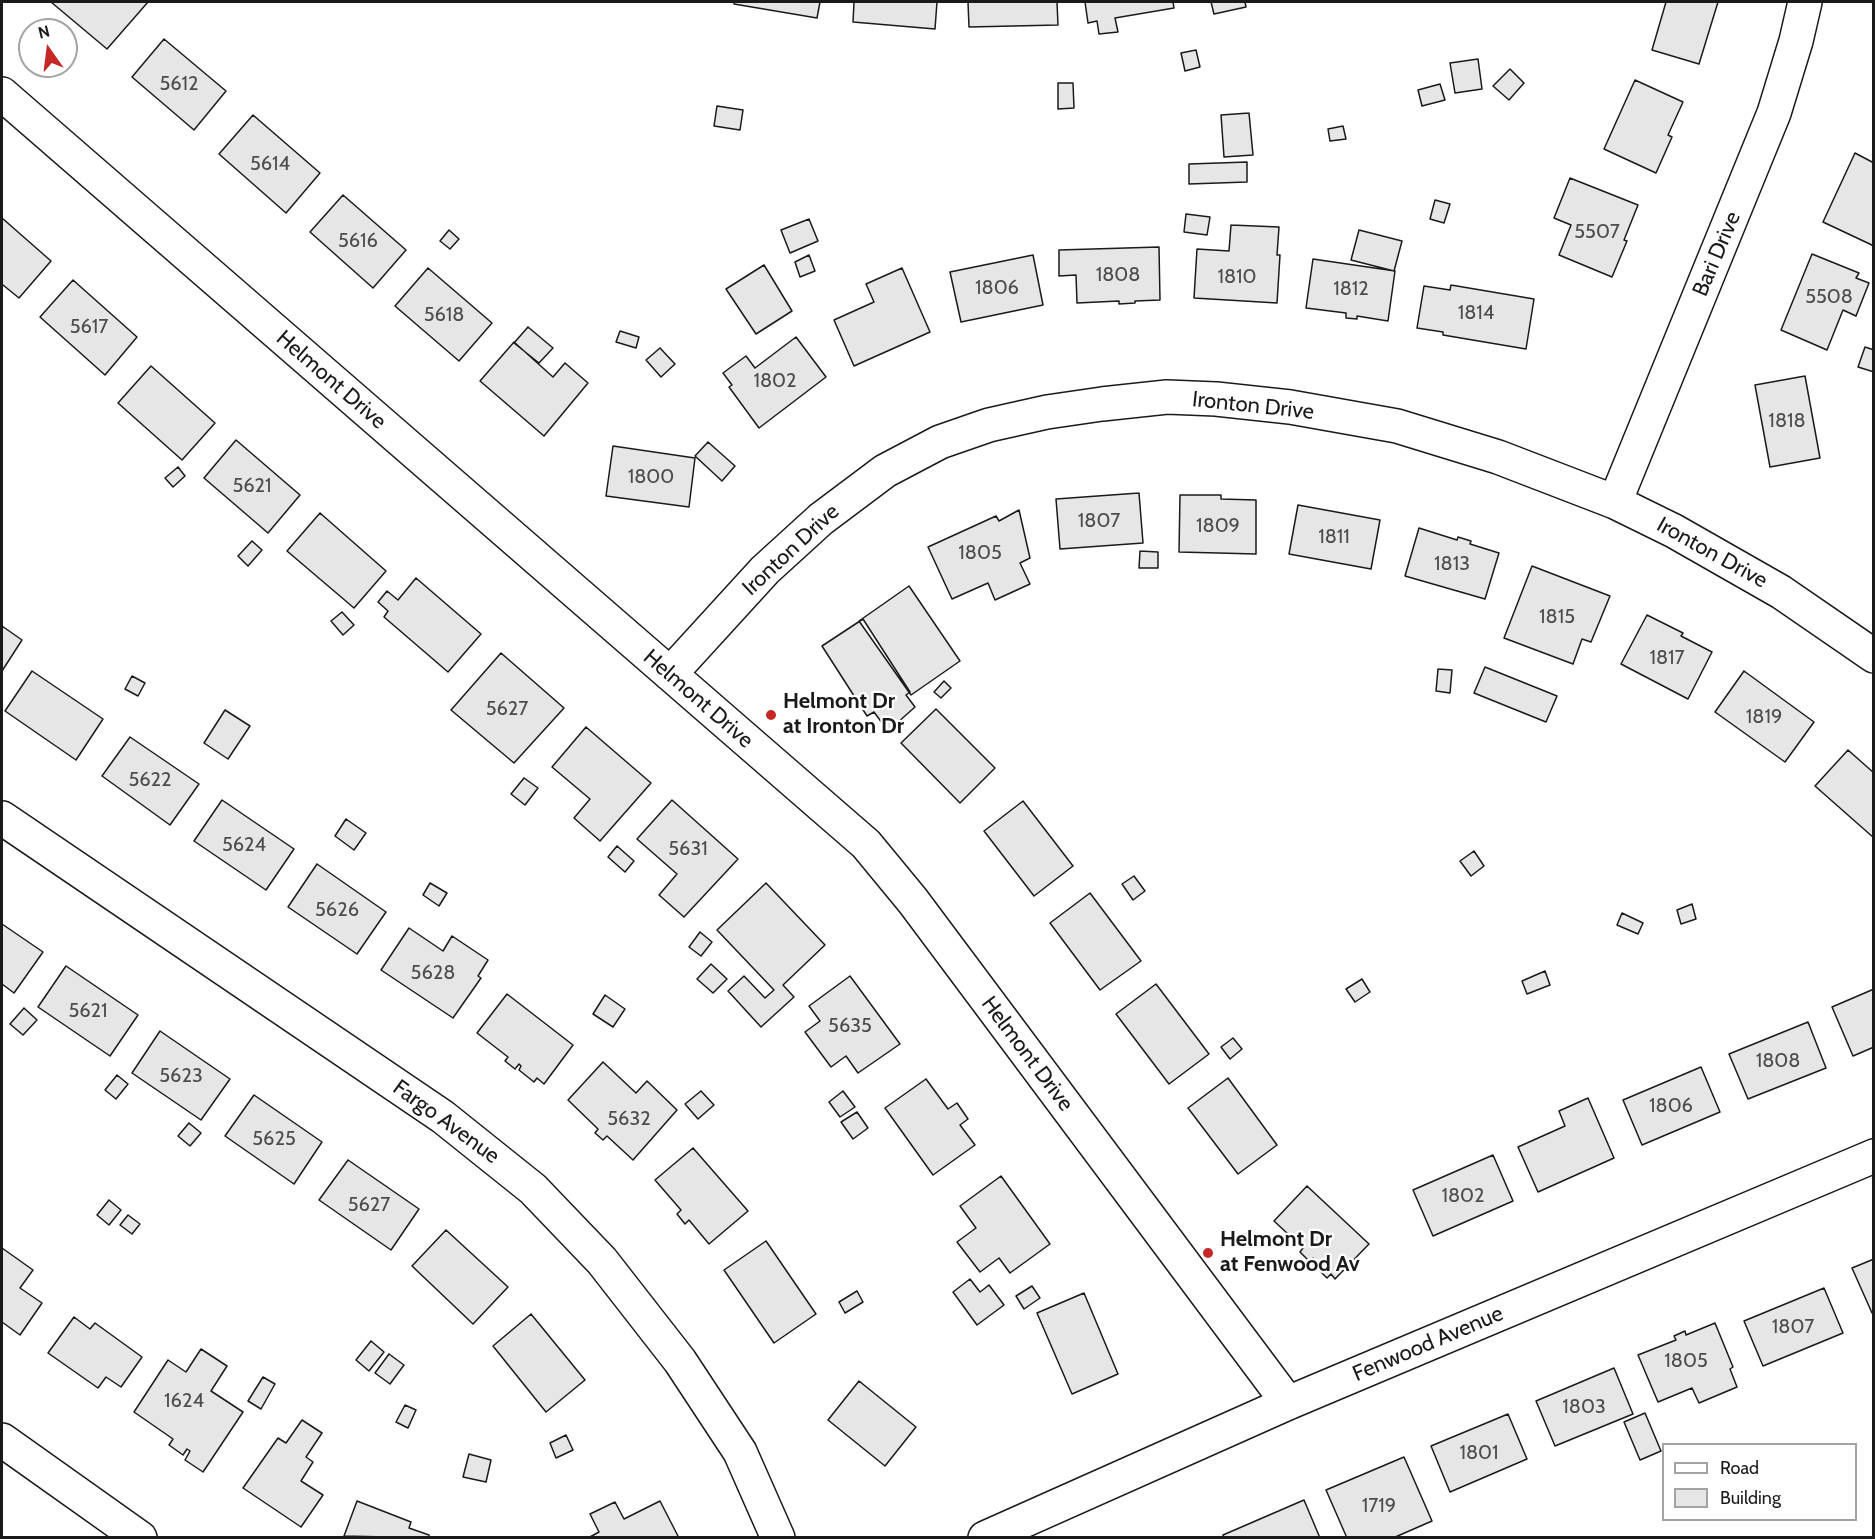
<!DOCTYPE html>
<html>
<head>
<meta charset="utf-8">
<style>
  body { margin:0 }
  #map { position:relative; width:1875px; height:1539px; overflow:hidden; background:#fff; font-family:Cabin,sans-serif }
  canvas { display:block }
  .frame { position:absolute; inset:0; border:3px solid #1a1a1a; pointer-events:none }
  .legend { position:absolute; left:1662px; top:1443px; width:195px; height:78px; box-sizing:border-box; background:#fff; border:2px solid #a3a3a3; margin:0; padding:8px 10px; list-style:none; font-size:18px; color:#1a1a1a }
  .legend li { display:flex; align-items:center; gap:12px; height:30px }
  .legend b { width:30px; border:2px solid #a3a3a3 }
  .north { position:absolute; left:18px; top:18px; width:60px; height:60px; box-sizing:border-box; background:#fff; border:2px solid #a3a3a3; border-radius:50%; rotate:346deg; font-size:16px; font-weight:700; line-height:24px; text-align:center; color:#1a1a1a }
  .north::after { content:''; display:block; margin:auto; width:21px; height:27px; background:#c62828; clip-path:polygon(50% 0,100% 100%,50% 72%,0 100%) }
</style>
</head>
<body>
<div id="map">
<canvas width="1875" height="1539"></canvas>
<div class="frame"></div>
<ul class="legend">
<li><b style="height:8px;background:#fff"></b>Road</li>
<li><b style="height:16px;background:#e6e6e6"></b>Building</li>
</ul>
<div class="north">N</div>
</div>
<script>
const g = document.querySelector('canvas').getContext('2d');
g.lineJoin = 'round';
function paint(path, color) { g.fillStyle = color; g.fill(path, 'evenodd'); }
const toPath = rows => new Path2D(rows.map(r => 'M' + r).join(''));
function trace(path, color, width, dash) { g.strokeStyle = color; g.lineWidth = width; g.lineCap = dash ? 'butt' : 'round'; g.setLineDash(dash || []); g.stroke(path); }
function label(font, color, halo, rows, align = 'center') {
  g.font = font + ' Cabin,sans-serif'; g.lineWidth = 4.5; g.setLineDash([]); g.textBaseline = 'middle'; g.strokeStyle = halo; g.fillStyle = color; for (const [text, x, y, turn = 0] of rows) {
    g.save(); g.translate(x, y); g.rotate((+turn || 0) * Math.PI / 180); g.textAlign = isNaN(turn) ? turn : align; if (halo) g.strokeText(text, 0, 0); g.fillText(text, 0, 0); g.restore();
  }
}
const building = toPath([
  [51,2,148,2,107,49,51,2],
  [734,2,820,2,817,18,734,4,734,2],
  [854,2,937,2,935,29,853,22,854,2],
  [968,2,1057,2,1058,25,969,27,968,2],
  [1085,2,1173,2,1174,8,1115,18,1118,32,1099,34,1097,21,1088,23,1085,2],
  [1211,2,1245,2,1246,7,1214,14,1211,2],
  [1666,2,1718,2,1699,64,1652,50,1666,2],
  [164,39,226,91,194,130,132,77,164,39],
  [1196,50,1200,67,1185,71,1181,53,1196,50],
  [1478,59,1482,89,1455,93,1450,63,1478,59],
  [1510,69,1524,83,1509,100,1493,86,1510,69],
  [1635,80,1683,102,1668,135,1672,137,1656,173,1604,149,1635,80],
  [1058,83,1073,83,1074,108,1058,109,1058,83],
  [1440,84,1445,100,1422,106,1418,90,1440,84],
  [717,106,743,110,740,130,714,126,717,106],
  [1249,113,1253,155,1224,157,1221,115,1249,113],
  [253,115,320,173,286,213,219,154,253,115],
  [1343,126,1346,139,1330,141,1328,129,1343,126],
  [1855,153,1874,163,1874,246,1823,222,1855,153],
  [1247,162,1247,182,1189,184,1189,164,1247,162],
  [1570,178,1638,205,1624,240,1627,241,1612,277,1559,255,1571,225,1554,218,1570,178],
  [343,195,406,250,373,288,310,232,343,195],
  [1435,200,1450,204,1444,223,1430,219,1435,200],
  [1186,214,1210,217,1207,235,1184,232,1186,214],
  [2,218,51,261,19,298,3,285,2,287,2,218],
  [809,219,818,241,790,253,781,230,809,219],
  [1231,225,1279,227,1277,255,1280,255,1277,303,1194,298,1197,249,1229,251,1231,225],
  [449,230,459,239,450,249,440,241,449,230],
  [1359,230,1402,241,1394,271,1351,260,1359,230],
  [1159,247,1160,300,1135,301,1135,303,1119,304,1119,301,1077,303,1076,275,1059,276,1059,250,1159,247],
  [1812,254,1859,273,1856,278,1869,283,1856,316,1843,310,1827,350,1781,330,1812,254],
  [809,255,815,271,800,277,795,262,809,255],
  [1033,255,1043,305,961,322,950,272,1033,255],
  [1313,259,1395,271,1388,321,1357,316,1357,319,1346,318,1346,313,1306,308,1313,259],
  [764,265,792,311,756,334,726,289,764,265],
  [428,268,492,323,459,361,395,306,428,268],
  [902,268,930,332,854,366,834,320,874,302,866,284,902,268],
  [73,280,137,337,105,375,40,317,73,280],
  [1451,285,1534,299,1526,349,1443,335,1443,332,1417,328,1424,286,1450,290,1451,285],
  [528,327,553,348,539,363,514,343,528,327],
  [620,331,639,337,636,348,616,342,620,331],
  [796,337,826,377,759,428,729,387,732,385,723,373,746,356,755,368,796,337],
  [514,342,553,377,565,363,588,383,544,436,480,381,514,342],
  [1865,347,1874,350,1874,372,1858,367,1865,347],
  [660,348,675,364,661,377,646,360,660,348],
  [151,366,215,423,182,460,118,403,151,366],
  [1805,376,1820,458,1770,467,1755,385,1805,376],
  [236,440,300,495,268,533,204,478,236,440],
  [708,442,735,466,722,481,695,456,708,442],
  [613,446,695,458,689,507,606,496,613,446],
  [178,467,185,476,173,487,165,478,178,467],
  [1139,493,1143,543,1060,549,1056,499,1139,493],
  [1180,495,1221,495,1221,499,1256,500,1256,554,1179,552,1180,495],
  [1298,505,1380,520,1371,569,1289,554,1298,505],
  [1019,510,1030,558,1020,563,1030,584,995,600,988,583,952,599,928,547,996,516,999,521,1019,510],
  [320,513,386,571,354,608,287,551,320,513],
  [1419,528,1457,540,1458,537,1471,541,1470,544,1499,553,1485,599,1405,576,1419,528],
  [252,541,262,550,248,566,238,556,252,541],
  [1140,551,1158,552,1158,568,1139,568,1140,551],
  [1532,566,1610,596,1591,642,1582,639,1573,664,1504,638,1532,566],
  [416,578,481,634,448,672,384,617,388,611,378,602,387,591,398,600,416,578],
  [909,586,960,661,911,695,859,621,909,586],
  [342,612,354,625,343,635,331,621,342,612],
  [1647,615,1683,633,1681,636,1712,652,1688,699,1621,664,1647,615],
  [863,619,910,692,906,695,915,707,888,731,874,712,867,716,822,646,863,619],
  [2,626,22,640,2,671,2,626],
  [501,653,564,708,514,763,451,710,501,653],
  [1485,667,1557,696,1546,722,1474,693,1485,667],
  [1438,669,1452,670,1450,693,1436,691,1438,669],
  [32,671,103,719,76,760,5,711,32,671],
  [1744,671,1814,722,1785,762,1715,712,1744,671],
  [132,676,145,683,138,696,125,689,132,676],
  [944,681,951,688,941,698,934,692,944,681],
  [936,709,995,768,960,803,901,743,936,709],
  [225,710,250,726,228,759,204,743,225,710],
  [586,727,651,783,600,841,574,818,590,799,552,767,586,727],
  [130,737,199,784,170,825,102,776,130,737],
  [1848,750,1874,773,1874,838,1815,786,1848,750],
  [524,778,538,788,525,805,511,794,524,778],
  [222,800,294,849,266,890,194,841,222,800],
  [672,800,738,859,684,917,659,895,677,874,637,839,672,800],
  [1023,801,1073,866,1034,896,984,831,1023,801],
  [346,819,366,833,354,850,335,836,346,819],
  [617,846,634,861,625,872,608,857,617,846],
  [1474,851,1484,866,1471,876,1460,861,1474,851],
  [317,864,386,912,357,954,288,907,317,864],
  [1134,876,1145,891,1133,900,1122,884,1134,876],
  [430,883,447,893,439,906,423,895,430,883],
  [766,883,825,945,783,985,794,997,761,1027,728,991,744,976,765,998,774,990,717,930,766,883],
  [1090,893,1141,961,1100,990,1050,923,1090,893],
  [1692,904,1696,919,1681,924,1677,910,1692,904],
  [1622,913,1643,923,1638,934,1617,925,1622,913],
  [2,924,43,952,14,993,2,984,2,924],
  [409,928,443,951,452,936,488,960,478,976,481,978,453,1018,381,970,409,928],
  [700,932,712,942,701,956,689,947,700,932],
  [711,964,727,979,713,993,697,979,711,964],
  [66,966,138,1015,110,1056,38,1007,66,966],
  [1545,971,1550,985,1527,994,1522,981,1545,971],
  [850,976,900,1044,858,1073,846,1056,831,1067,805,1032,820,1021,809,1006,850,976],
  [1362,979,1370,992,1355,1002,1346,989,1362,979],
  [1156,984,1209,1054,1169,1084,1116,1014,1156,984],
  [1874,989,1874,1047,1853,1056,1832,1007,1874,989],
  [507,994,573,1045,544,1084,537,1078,534,1082,519,1070,521,1066,519,1064,515,1069,505,1061,508,1057,477,1033,507,994],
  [605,995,625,1009,613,1027,593,1014,605,995],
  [24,1008,37,1020,23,1035,10,1024,24,1008],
  [1808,1022,1826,1068,1748,1099,1729,1054,1808,1022],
  [160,1031,230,1079,201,1120,132,1073,160,1031],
  [1233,1038,1242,1049,1230,1059,1221,1047,1233,1038],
  [603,1062,636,1093,647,1081,677,1110,633,1160,607,1136,603,1140,595,1133,598,1129,568,1100,603,1062],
  [1701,1067,1720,1112,1642,1145,1623,1100,1701,1067],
  [117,1075,128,1084,116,1099,105,1090,117,1075],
  [1228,1078,1277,1145,1238,1174,1188,1108,1228,1078],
  [926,1079,948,1109,957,1103,968,1119,960,1125,975,1145,933,1175,885,1108,926,1079],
  [701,1091,714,1105,698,1119,685,1104,701,1091],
  [843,1091,855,1107,840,1117,829,1102,843,1091],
  [254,1095,322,1142,294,1184,225,1136,254,1095],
  [1588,1098,1614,1158,1538,1192,1518,1147,1565,1126,1559,1111,1588,1098],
  [857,1112,868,1128,853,1139,841,1122,857,1112],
  [189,1123,201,1133,190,1146,178,1136,189,1123],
  [693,1148,748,1211,709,1244,689,1220,685,1224,677,1214,681,1210,655,1180,693,1148],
  [1493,1155,1513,1201,1433,1236,1413,1190,1493,1155],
  [348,1160,419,1209,391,1250,319,1200,348,1160],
  [1001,1176,1050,1244,1010,1273,999,1258,980,1272,957,1242,976,1228,960,1206,1001,1176],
  [1307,1186,1369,1244,1335,1279,1331,1274,1327,1278,1312,1263,1315,1260,1313,1258,1310,1262,1300,1252,1303,1248,1274,1221,1307,1186],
  [109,1200,121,1210,109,1225,97,1215,109,1200],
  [128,1215,140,1224,132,1234,120,1225,128,1215],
  [446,1230,508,1287,473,1324,412,1266,446,1230],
  [766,1241,816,1314,774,1343,724,1270,766,1241],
  [2,1248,33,1270,20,1288,42,1303,20,1335,2,1322,2,1248],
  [1874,1259,1874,1312,1872,1313,1852,1268,1874,1259],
  [970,1279,980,1292,989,1285,1004,1305,977,1325,953,1292,970,1279],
  [1032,1286,1040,1298,1024,1309,1016,1296,1032,1286],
  [1824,1288,1843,1333,1763,1366,1744,1321,1824,1288],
  [857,1291,863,1302,845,1313,839,1302,857,1291],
  [1084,1293,1118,1374,1072,1394,1037,1313,1084,1293],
  [531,1314,585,1380,546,1412,493,1346,531,1314],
  [74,1317,90,1329,95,1323,142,1357,121,1387,106,1377,98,1388,48,1353,74,1317],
  [1715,1323,1733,1367,1730,1369,1737,1387,1699,1403,1692,1388,1658,1402,1638,1355,1676,1340,1674,1336,1685,1331,1686,1335,1715,1323],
  [371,1341,384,1352,369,1371,356,1360,371,1341],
  [201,1349,227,1366,211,1391,243,1412,203,1472,185,1460,190,1451,187,1449,183,1455,169,1445,173,1439,134,1412,168,1360,186,1372,201,1349],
  [389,1354,404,1365,390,1384,375,1373,389,1354],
  [1614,1368,1633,1414,1555,1446,1536,1401,1614,1368],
  [263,1377,275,1384,261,1409,248,1401,263,1377],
  [859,1381,916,1427,885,1466,828,1420,859,1381],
  [405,1405,416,1410,408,1428,396,1422,405,1405],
  [1645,1413,1661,1451,1640,1460,1624,1422,1645,1413],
  [1508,1414,1527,1459,1450,1492,1431,1446,1508,1414],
  [302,1420,322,1433,306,1457,313,1462,301,1481,323,1495,301,1527,243,1488,278,1438,286,1443,302,1420],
  [566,1435,573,1450,556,1458,550,1443,566,1435],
  [469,1454,491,1460,486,1482,463,1477,469,1454],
  [1404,1457,1432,1521,1393,1538,1347,1538,1326,1490,1404,1457],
  [1304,1500,1320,1538,1224,1538,1223,1535,1304,1500],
  [357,1501,411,1522,409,1528,429,1535,429,1538,344,1536,357,1501],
  [660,1501,679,1538,588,1538,599,1532,590,1514,615,1502,624,1519,660,1501]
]);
paint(building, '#e6e6e6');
trace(building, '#1a1a1a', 1.5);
const minor = toPath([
  [2,94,866,844,913,901,1288,1403],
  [1615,502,1774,113,1796,41,1805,2],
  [670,674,765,570,821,519,885,471,940,442,989,425,1047,412,1102,404,1167,397,1216,399,1290,407,1397,426,1498,457,1615,502,1674,531,1781,592,1874,656],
  [2,818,443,1117,533,1189,602,1261,680,1361,740,1452,778,1538],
  [2,1440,140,1538],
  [985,1538,1288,1403,1874,1156]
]);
trace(minor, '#1a1a1a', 36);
trace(minor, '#fff', 33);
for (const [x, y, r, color] of [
  [771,715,6,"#c62828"],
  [1208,1253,6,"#c62828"]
]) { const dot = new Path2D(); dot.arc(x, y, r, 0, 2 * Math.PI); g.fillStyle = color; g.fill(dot); trace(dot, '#fff', 2); }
label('20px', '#4d4d4d', null, [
  ["5612",179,84],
  ["5614",270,164],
  ["5507",1597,232],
  ["5616",358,241],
  ["1808",1118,275],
  ["1810",1237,277],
  ["1806",997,288],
  ["1812",1351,289],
  ["5508",1829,297],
  ["1814",1476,313],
  ["5618",444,315],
  ["5617",89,327],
  ["1802",775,381],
  ["1818",1787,421],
  ["1800",651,477],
  ["5621",252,486],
  ["1807",1099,521],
  ["1809",1218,526],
  ["1811",1334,537],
  ["1805",980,553],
  ["1813",1452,564],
  ["1815",1557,617],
  ["1817",1667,658],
  ["5627",507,709],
  ["1819",1764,717],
  ["5622",150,780],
  ["5624",244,845],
  ["5631",688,849],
  ["5626",337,910],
  ["5628",433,973],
  ["5621",88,1011],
  ["5635",850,1026],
  ["1808",1778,1061],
  ["5623",181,1076],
  ["1806",1671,1106],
  ["5632",629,1119],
  ["5625",274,1139],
  ["1802",1463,1196],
  ["5627",369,1205],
  ["1807",1793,1327],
  ["1805",1686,1361],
  ["1624",184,1401],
  ["1803",1584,1407],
  ["1801",1479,1453],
  ["1719",1379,1506]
]);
label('22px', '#1a1a1a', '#fff', [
  ["Bari Drive",1717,254,-67],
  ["Helmont Drive",331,380,41],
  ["Ironton Drive",1253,406,6],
  ["Ironton Drive",791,550,-43],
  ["Ironton Drive",1712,553,29],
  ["Helmont Drive",698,699,41],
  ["Helmont Drive",1027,1054,53],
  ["Fargo Avenue",446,1122,36],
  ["Fenwood Avenue",1428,1344,-23]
]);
label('bold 22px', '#1a1a1a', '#fff', [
  ["Helmont Dr",783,702],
  ["at Ironton Dr",783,727],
  ["Helmont Dr",1220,1240],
  ["at Fenwood Av",1220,1265]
], 'left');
</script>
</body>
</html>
